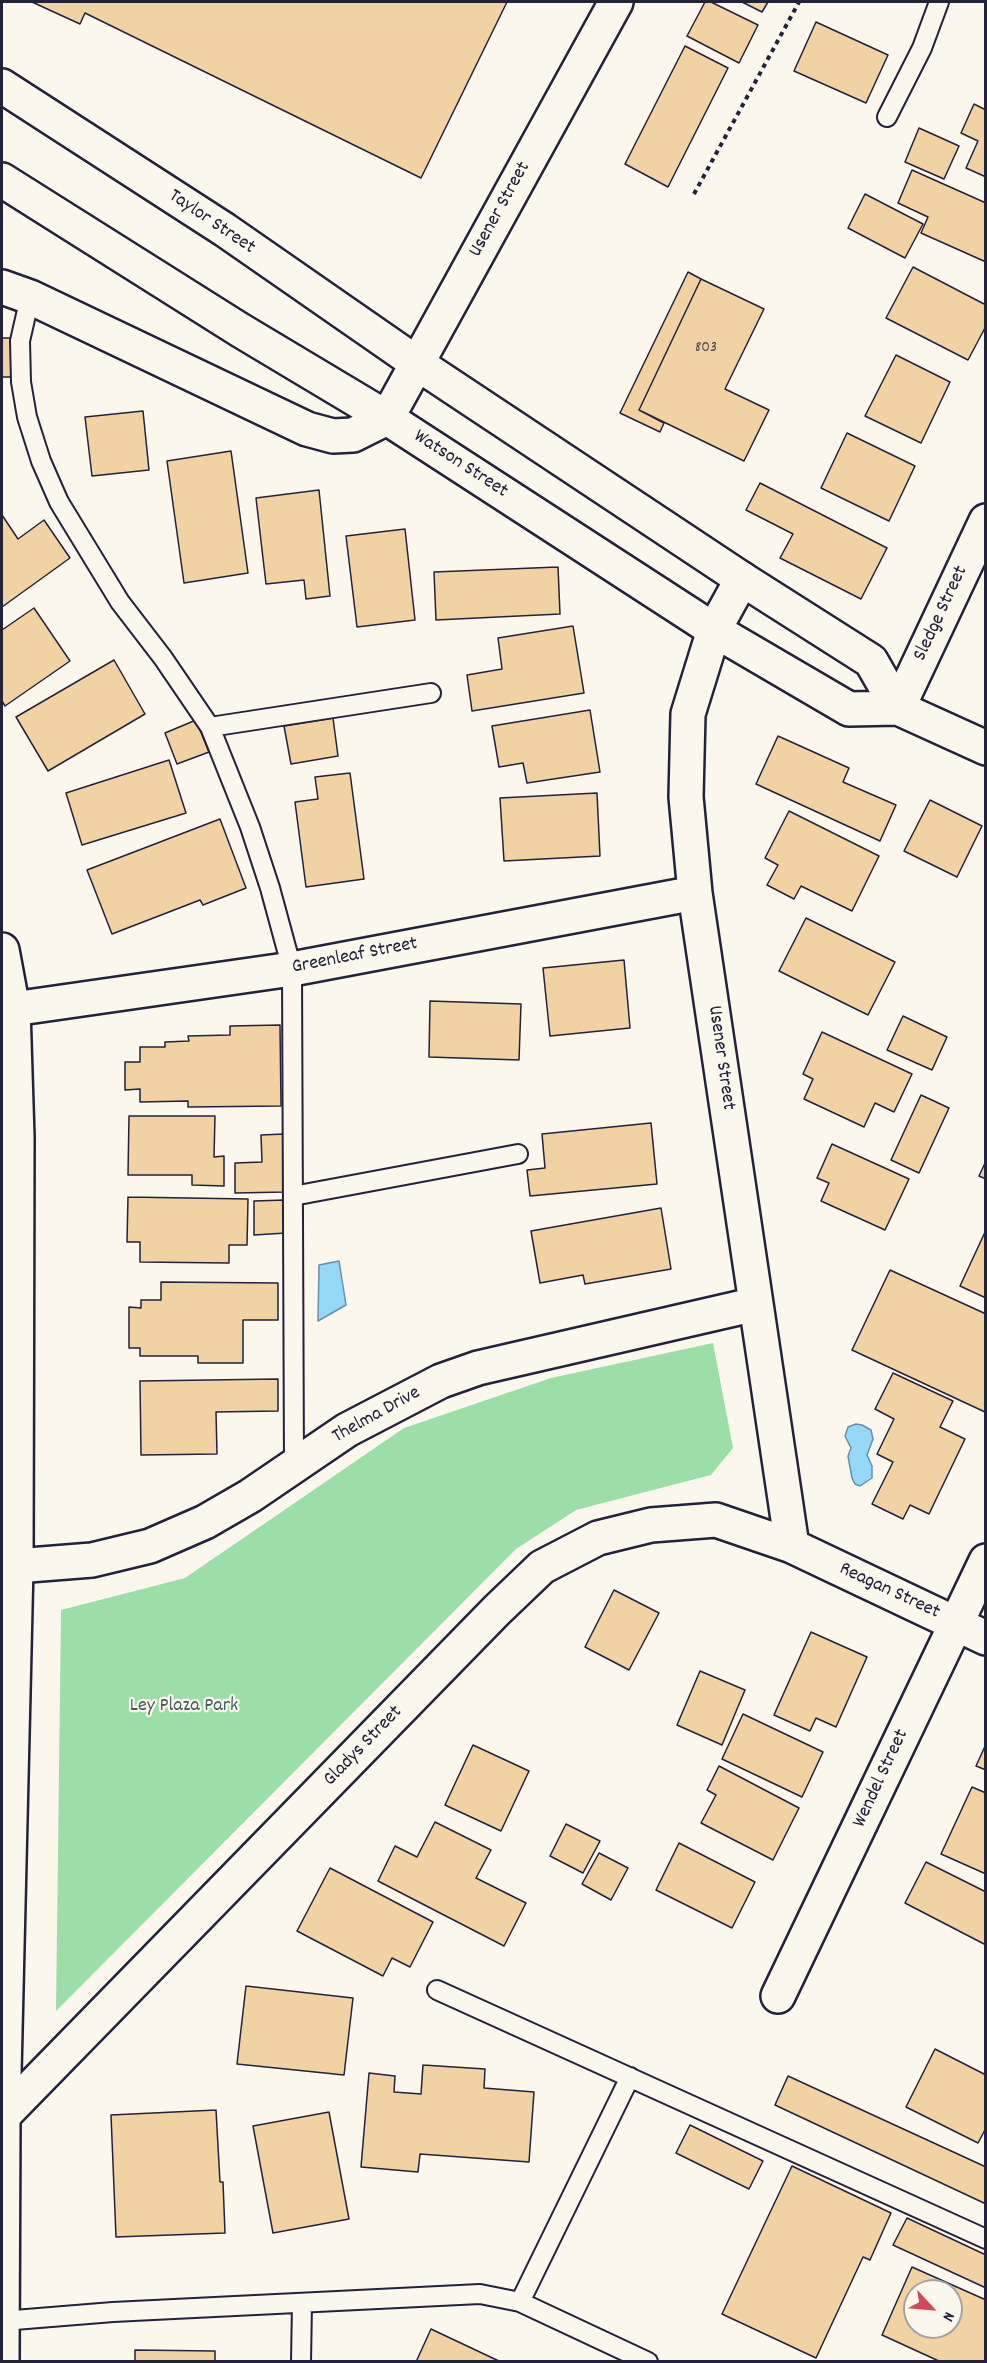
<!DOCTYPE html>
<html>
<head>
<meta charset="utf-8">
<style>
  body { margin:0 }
  #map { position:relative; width:987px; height:2363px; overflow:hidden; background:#fbf7ec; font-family:Dekko,sans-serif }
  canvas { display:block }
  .frame { position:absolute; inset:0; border:3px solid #22223b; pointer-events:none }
  .north { position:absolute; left:903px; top:2279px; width:60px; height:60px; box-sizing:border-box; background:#fbf7ec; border:2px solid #a4a2a5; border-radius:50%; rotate:116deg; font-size:16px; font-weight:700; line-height:24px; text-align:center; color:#22223b }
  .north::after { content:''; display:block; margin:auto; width:21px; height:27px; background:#d1495b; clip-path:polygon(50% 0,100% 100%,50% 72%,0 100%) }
</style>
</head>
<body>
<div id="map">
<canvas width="987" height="2363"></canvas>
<div class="frame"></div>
<div class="north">N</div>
</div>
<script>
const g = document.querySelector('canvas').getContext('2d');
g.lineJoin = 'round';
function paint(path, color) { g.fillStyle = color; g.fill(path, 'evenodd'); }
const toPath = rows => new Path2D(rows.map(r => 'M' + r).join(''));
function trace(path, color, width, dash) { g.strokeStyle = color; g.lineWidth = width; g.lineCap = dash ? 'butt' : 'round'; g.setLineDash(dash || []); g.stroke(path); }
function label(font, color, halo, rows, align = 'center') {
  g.font = font + ' Dekko,sans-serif'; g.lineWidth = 4.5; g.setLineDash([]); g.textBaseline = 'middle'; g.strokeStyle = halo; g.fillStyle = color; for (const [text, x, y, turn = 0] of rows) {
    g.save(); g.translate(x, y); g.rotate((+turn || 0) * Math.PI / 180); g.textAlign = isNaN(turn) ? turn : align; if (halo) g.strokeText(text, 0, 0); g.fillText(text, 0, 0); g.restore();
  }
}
paint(toPath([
  [713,1343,733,1448,711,1475,576,1510,516,1549,56,2011,61,1610,185,1578,404,1428,551,1378]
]), '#9cdea8');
const water = toPath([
  [339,1261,346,1305,318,1321,319,1265,339,1261],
  [856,1424,862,1425,871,1430,873,1439,867,1455,872,1466,872,1478,860,1486,855,1484,852,1478,848,1456,851,1448,845,1436,848,1427,856,1424]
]);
paint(water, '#95d7f7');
trace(water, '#678fac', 1.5);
const building = toPath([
  [32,2,507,2,421,178,85,13,80,24,32,2],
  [705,2,711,2,758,25,739,63,687,36,705,2],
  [742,2,768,2,762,12,742,2],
  [816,22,888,55,866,103,794,71,816,22],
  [685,46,728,68,668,187,625,164,685,46],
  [974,104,986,110,986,177,966,168,978,141,961,133,974,104],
  [919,128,959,146,944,179,905,162,919,128],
  [912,170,986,203,986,262,921,233,928,217,898,203,912,170],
  [865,194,923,224,905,258,848,228,865,194],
  [913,267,986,305,986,326,968,360,886,318,913,267],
  [688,272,701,279,639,410,664,423,660,432,620,413,688,272],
  [701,279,764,309,725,389,769,410,744,461,639,410,701,279],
  [2,338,13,338,14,377,2,377,2,338],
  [896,355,950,382,921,443,865,416,896,355],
  [143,411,149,470,92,476,85,417,143,411],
  [847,433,915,466,889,521,821,488,847,433],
  [231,451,248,573,184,583,167,461,231,451],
  [760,483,887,548,861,599,780,558,793,534,746,510,760,483],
  [319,490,330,596,306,599,304,580,266,584,256,498,319,490],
  [2,515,18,539,44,520,70,558,2,607,2,515],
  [405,529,415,620,357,627,346,536,405,529],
  [558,567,560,614,436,620,434,572,558,567],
  [34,608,70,661,5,706,2,701,2,630,34,608],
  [573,626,584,693,472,711,467,675,502,669,498,638,573,626],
  [114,660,145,714,48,771,16,717,114,660],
  [590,710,600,772,527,783,523,763,499,767,492,726,590,710],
  [333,718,338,756,291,764,284,726,333,718],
  [196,720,209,752,177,764,165,733,196,720],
  [778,736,849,768,843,782,896,805,880,841,756,784,778,736],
  [169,760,186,813,82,845,66,793,169,760],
  [350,773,364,879,306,887,295,802,318,799,315,777,350,773],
  [597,793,600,856,504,861,500,798,597,793],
  [930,800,982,826,957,877,904,851,930,800],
  [789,811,879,856,852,911,801,886,794,899,767,885,778,865,765,858,789,811],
  [220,819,246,888,203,905,200,900,112,934,87,870,220,819],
  [806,918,895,962,868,1015,779,971,806,918],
  [624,960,630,1028,550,1036,543,968,624,960],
  [430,1001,521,1004,519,1060,429,1057,430,1001],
  [903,1016,947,1037,932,1070,887,1050,903,1016],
  [280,1025,281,1106,188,1107,188,1101,140,1102,140,1089,125,1090,125,1062,140,1062,140,1047,165,1047,165,1042,189,1041,188,1036,230,1035,230,1026,280,1025],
  [822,1032,912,1074,894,1112,875,1103,864,1127,804,1099,813,1079,803,1074,822,1032],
  [921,1095,949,1108,919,1173,891,1160,921,1095],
  [129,1116,215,1116,214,1157,224,1156,224,1186,192,1185,192,1175,128,1175,129,1116],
  [651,1123,657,1184,530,1196,527,1170,545,1168,542,1134,651,1123],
  [284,1134,285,1192,235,1193,235,1163,262,1162,261,1135,284,1134],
  [832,1144,909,1179,885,1230,821,1201,829,1183,817,1178,832,1144],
  [986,1161,986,1179,979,1176,986,1161],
  [128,1197,248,1199,247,1245,229,1245,229,1263,140,1262,140,1242,127,1242,128,1197],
  [285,1200,286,1233,254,1235,254,1201,285,1200],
  [661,1208,671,1269,585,1284,583,1275,540,1283,531,1231,661,1208],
  [986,1230,986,1298,960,1286,986,1230],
  [890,1270,986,1314,985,1412,852,1350,890,1270],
  [161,1282,278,1283,278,1320,243,1320,243,1363,198,1363,198,1356,140,1356,140,1348,129,1348,129,1307,141,1308,141,1300,161,1300,161,1282],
  [893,1373,953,1401,940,1427,965,1439,929,1514,910,1505,903,1519,872,1504,893,1462,877,1454,894,1419,875,1409,893,1373],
  [278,1379,278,1411,216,1412,217,1454,141,1455,140,1381,278,1379],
  [614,1590,659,1613,629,1670,585,1647,614,1590],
  [811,1632,867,1657,836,1727,816,1718,810,1731,774,1715,811,1632],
  [700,1671,745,1690,722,1745,677,1725,700,1671],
  [743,1714,823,1752,802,1797,722,1759,743,1714],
  [986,1744,986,1770,976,1766,986,1744],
  [473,1745,529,1771,501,1831,445,1805,473,1745],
  [719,1766,799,1808,773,1860,701,1823,716,1795,707,1790,719,1766],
  [972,1787,986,1793,986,1874,941,1854,972,1787],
  [435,1822,491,1850,476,1878,526,1903,504,1946,378,1881,395,1846,417,1857,435,1822],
  [566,1824,600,1841,583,1873,550,1856,566,1824],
  [679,1843,755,1882,732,1928,656,1890,679,1843],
  [599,1853,628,1868,611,1900,582,1884,599,1853],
  [926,1862,986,1892,986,1945,905,1903,926,1862],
  [330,1868,433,1922,410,1967,392,1958,383,1976,297,1931,330,1868],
  [246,1986,353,1998,344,2075,237,2064,246,1986],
  [935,2049,986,2075,986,2128,978,2143,906,2107,935,2049],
  [423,2065,485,2069,484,2088,534,2092,529,2162,420,2154,418,2172,361,2167,369,2073,395,2076,394,2092,421,2094,423,2065],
  [788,2076,986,2167,986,2204,775,2105,788,2076],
  [216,2110,220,2182,223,2182,225,2233,116,2237,111,2115,216,2110],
  [329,2112,349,2219,273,2233,253,2126,329,2112],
  [690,2125,763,2161,749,2189,676,2153,690,2125],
  [792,2166,891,2213,870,2260,863,2257,816,2358,722,2314,792,2166],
  [907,2218,986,2255,986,2288,893,2245,907,2218],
  [912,2267,986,2300,986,2362,941,2362,882,2335,912,2267],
  [915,2291,951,2291,951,2327,915,2327,915,2291],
  [431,2329,501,2362,416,2362,431,2329],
  [135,2350,215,2351,215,2362,135,2362,135,2350]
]);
paint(building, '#f1d2a3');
trace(building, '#22223b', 1.5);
const lane = toPath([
  [887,117,922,48,939,2],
  [30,297,20,341,21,382,27,417,41,461,59,502,120,602,163,658,210,727,250,827,270,888,292,969,294,1467],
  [210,727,431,693],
  [293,1196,518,1154],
  [437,1990,986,2239],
  [520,2302,630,2077],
  [2,2321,113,2312,480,2294,520,2302,648,2362],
  [301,2362,302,2304]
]);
const street = toPath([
  [742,579,714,630,688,714,686,797,695,893,792,1546],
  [898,708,986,521],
  [13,1009,292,969,695,893],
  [16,1566,92,1560,150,1546,205,1522,250,1496,347,1430,441,1381,478,1368,756,1304],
  [778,1996,986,1561],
  [3,2116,497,1610,542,1567,598,1538,651,1525,716,1520,792,1546,986,1638]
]);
const secondary = toPath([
  [2,86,225,230,418,364,742,579,871,661,898,708],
  [2,180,240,330,387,418,714,630,849,709,898,708,986,748],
  [2,287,30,297,307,429,333,436,353,435,387,418],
  [387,418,616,2],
  [2,950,13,1009,17,1137,16,1566,3,2116,2,2362]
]);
trace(lane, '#22223b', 22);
trace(street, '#22223b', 38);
trace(secondary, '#22223b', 38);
trace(toPath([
  [694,194,799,2]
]), '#22223b', 4, [4.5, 4.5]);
trace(lane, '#fbf7ec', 18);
trace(street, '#fbf7ec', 33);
trace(secondary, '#fbf7ec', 33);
label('16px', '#564e55', null, [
  ["803",706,349]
]);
label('20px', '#22223b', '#fbf7ec', [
  ["Usener Street",501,210,-61],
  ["Taylor Street",211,223,34],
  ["Watson Street",460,465,33],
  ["Sledge Street",942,614,-65],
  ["Greenleaf Street",355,957,-11],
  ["Usener Street",720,1058,82],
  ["Thelma Drive",377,1416,-29],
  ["Reagan Street",889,1592,25],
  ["Gladys Street",364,1747,-46],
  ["Wendel Street",882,1779,-65]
]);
label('20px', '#475a5c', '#fbf7ec', [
  ["Ley Plaza Park",184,1707]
]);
</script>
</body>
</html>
